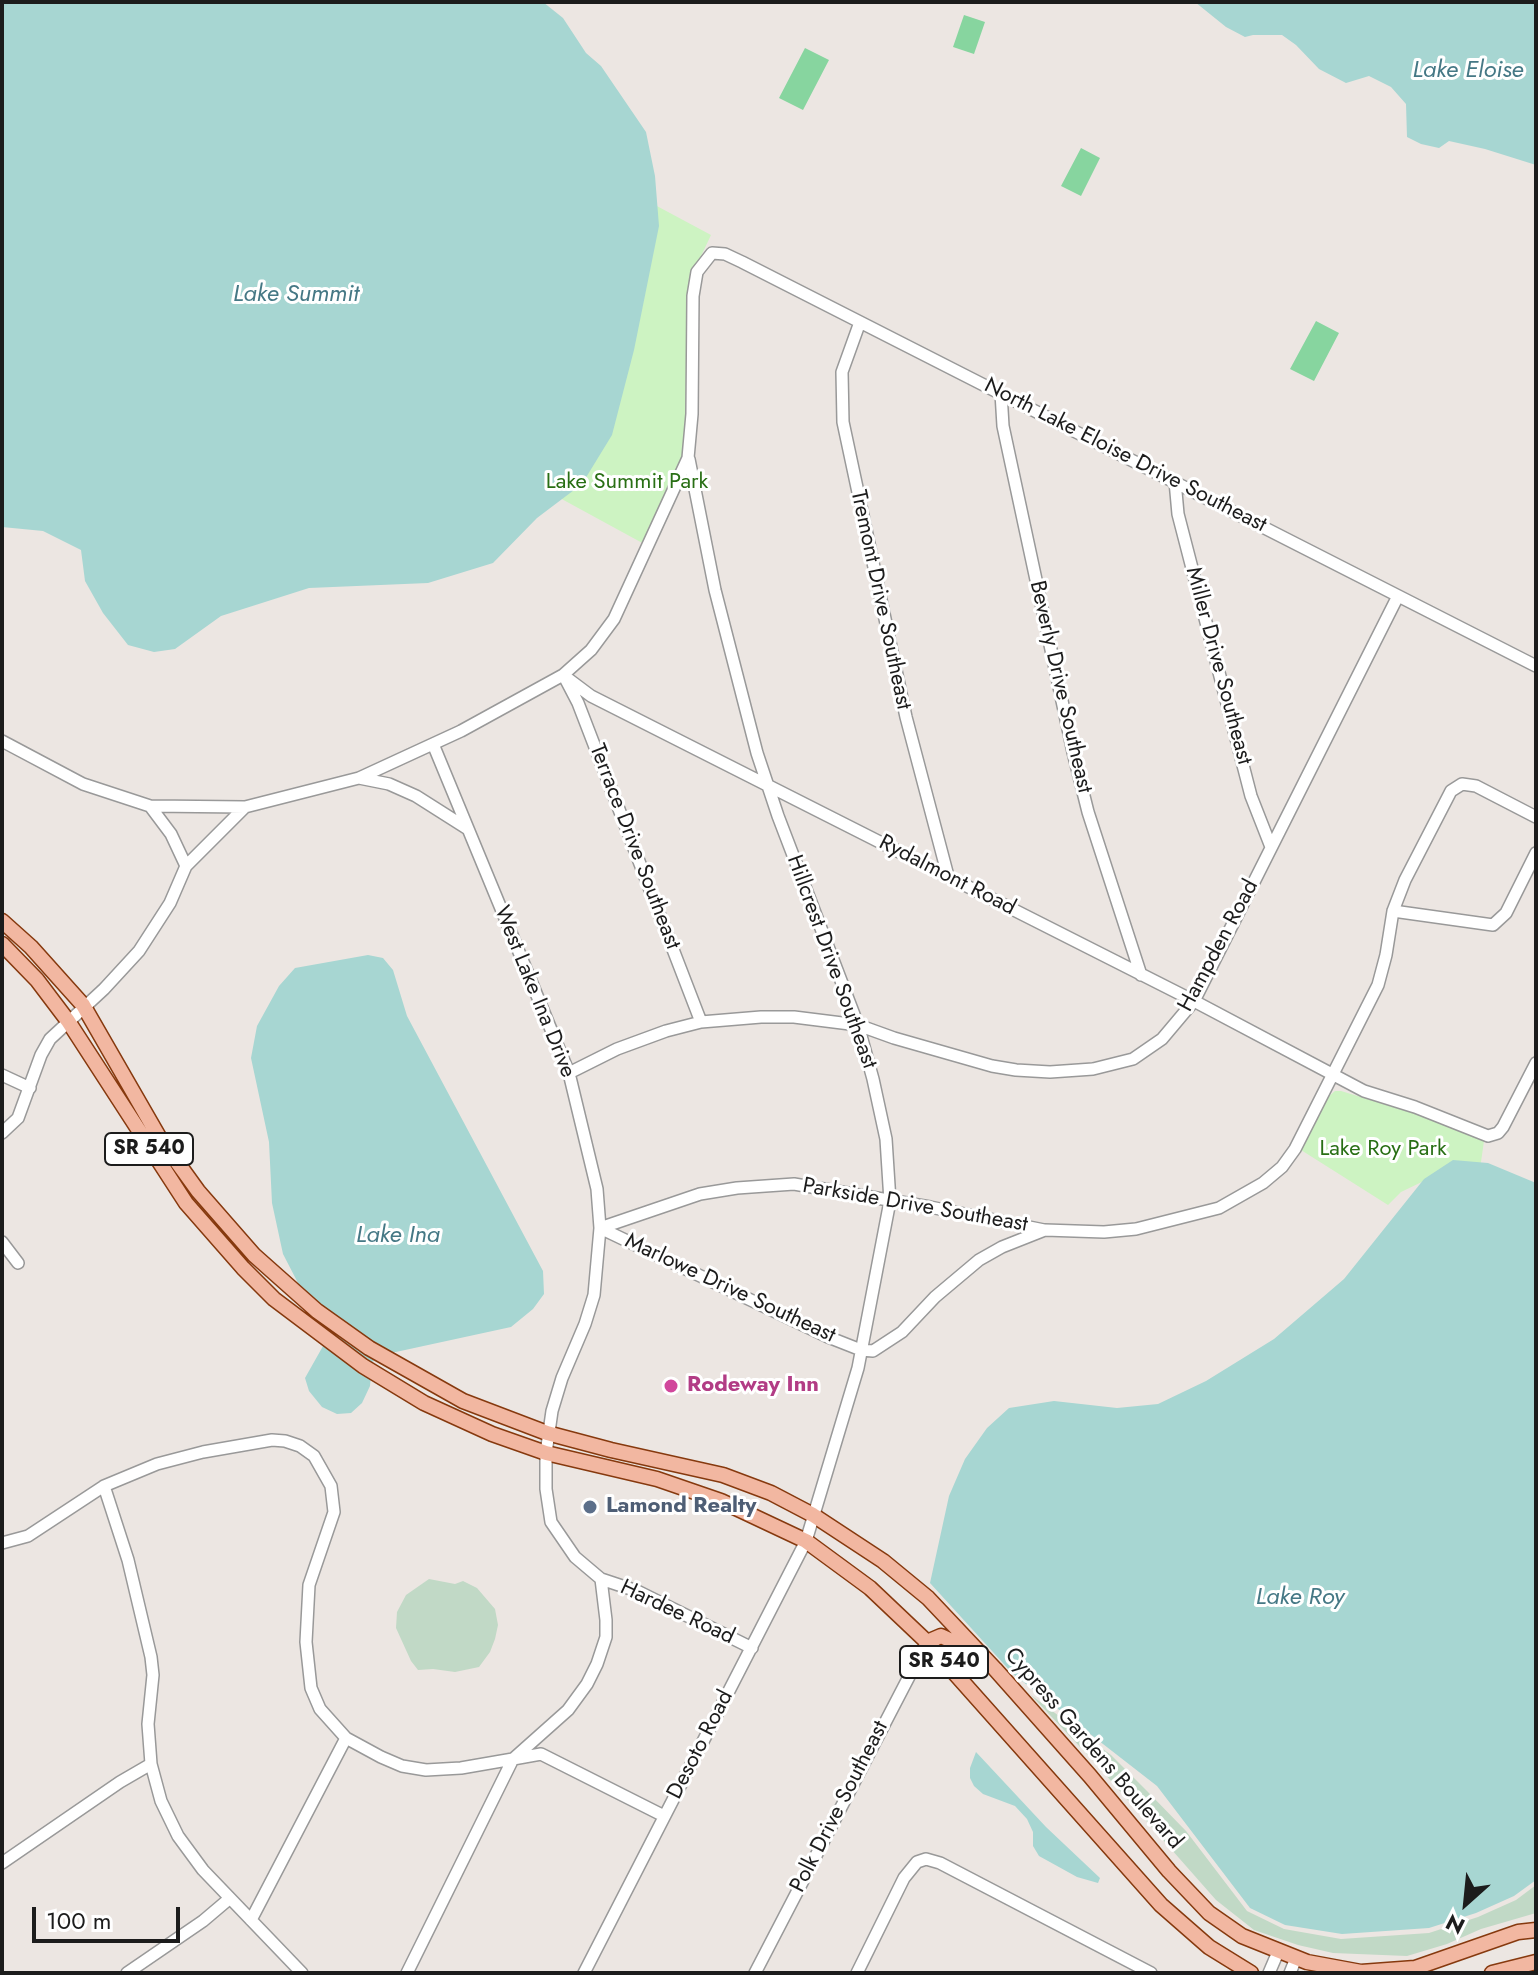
<!DOCTYPE html>
<html>
<head>
<meta charset="utf-8">
<style>
  body { margin:0 }
  #map { position:relative; width:1538px; height:1975px; overflow:hidden; background:#ece6e2; font-family:Jost,sans-serif }
  canvas { display:block }
  .frame { position:absolute; inset:0; border:4px solid #1c1c1c; pointer-events:none }
  .north { position:absolute; left:1426px; top:1863px; width:80px; height:80px; -webkit-text-stroke:6px #fff; paint-order:stroke; rotate:207deg; font-size:22px; font-weight:700; line-height:32px; text-align:center; color:#1c1c1c }
  .north::after { content:''; display:block; margin:auto; width:28px; height:36px; background:#1c1c1c; clip-path:polygon(50% 0,100% 100%,50% 72%,0 100%) }
  .scale { position:absolute; left:32px; top:1907px; width:148px; height:36px; box-sizing:border-box; border:4px solid #1c1c1c; border-top:0; padding-left:10px; font-size:24px; line-height:28px; white-space:nowrap; color:#1c1c1c; -webkit-text-stroke:6px #fff; paint-order:stroke }
</style>
</head>
<body>
<div id="map">
<canvas width="1538" height="1975"></canvas>
<div class="frame"></div>
<div class="north">N</div>
<div class="scale">100 m</div>
</div>
<script>
const g = document.querySelector('canvas').getContext('2d');
g.lineJoin = 'round';
function paint(path, color) { g.fillStyle = color; g.fill(path, 'evenodd'); }
const toPath = rows => new Path2D(rows.map(r => 'M' + r).join(''));
function trace(path, color, width, dash) { g.strokeStyle = color; g.lineWidth = width; g.lineCap = dash ? 'butt' : 'round'; g.setLineDash(dash || []); g.stroke(path); }
function label(font, color, halo, rows, align = 'center') {
  g.font = font + ' Jost,sans-serif'; g.lineWidth = 6; g.setLineDash([]); g.textBaseline = 'middle'; g.strokeStyle = halo; g.fillStyle = color; for (const [text, x, y, turn = 0] of rows) {
    g.save(); g.translate(x, y); g.rotate((+turn || 0) * Math.PI / 180); g.textAlign = isNaN(turn) ? turn : align; if (halo) g.strokeText(text, 0, 0); g.fillText(text, 0, 0); g.restore();
  }
}
paint(toPath([
  [429,1579,455,1584,463,1581,477,1588,495,1609,498,1625,495,1639,490,1652,479,1667,455,1672,433,1669,418,1670,411,1661,396,1628,397,1612,406,1595],
  [1031,1695,1111,1755,1147,1791,1186,1831,1247,1911,1284,1929,1341,1939,1429,1933,1478,1917,1516,1900,1536,1885,1536,1913,1481,1929,1447,1944,1407,1956,1333,1953,1298,1945,1254,1930,1216,1900,1097,1765]
]), '#c1d9c6');
paint(toPath([
  [655,205,711,235,694,271,688,295,687,438,682,462,646,545,558,497],
  [1335,1091,1341,1091,1423,1116,1484,1141,1479,1176,1426,1180,1401,1192,1388,1205,1301,1150,1328,1097]
]), '#cdf3c2');
paint(toPath([
  [964,15,985,22,974,54,953,47],
  [805,48,829,60,803,110,779,98],
  [1081,148,1100,158,1081,196,1061,186],
  [1316,321,1339,333,1314,381,1290,369]
]), '#87d59f');
paint(toPath([
  [2,2,543,2,563,18,586,53,601,66,646,132,655,176,659,226,634,350,612,435,582,484,537,518,493,563,428,583,309,588,221,616,175,649,154,652,128,645,103,613,85,581,81,550,43,531,2,527],
  [1195,2,1536,2,1536,165,1485,149,1449,141,1439,148,1421,144,1407,137,1406,104,1391,87,1369,76,1346,83,1319,69,1296,45,1282,35,1253,35,1245,37,1226,27],
  [368,955,383,958,393,970,407,1016,543,1271,544,1294,533,1309,511,1327,382,1355,372,1362,370,1386,362,1403,351,1413,337,1414,322,1407,309,1391,305,1378,327,1339,283,1254,272,1203,269,1142,251,1058,257,1026,279,986,295,968],
  [1453,1160,1488,1163,1536,1183,1536,1880,1514,1896,1476,1913,1429,1928,1342,1934,1285,1925,1250,1908,1157,1786,1013,1674,930,1583,949,1496,965,1459,987,1428,1009,1408,1054,1401,1117,1408,1158,1404,1206,1381,1274,1339,1344,1279,1424,1179],
  [976,1752,1046,1827,1100,1878,1098,1883,1077,1877,1039,1856,1033,1846,1033,1832,1027,1819,1015,1806,983,1794,974,1786,970,1778,970,1768]
]), '#a7d6d2');
const minor = toPath([
  [860,322,842,372,843,422,906,717,948,876],
  [1001,393,1003,426,1073,752,1088,812,1141,975],
  [1175,481,1178,514,1251,796,1271,847],
  [563,675,591,696,1194,1001,1364,1091,1415,1107,1488,1136,1498,1133,1503,1127,1536,1063],
  [566,680,578,703,701,1022],
  [2,741,83,784,150,806,245,807,359,778,461,731,563,675,591,650,614,619,688,458,692,414,693,296,697,272,712,253,725,254,742,262,1536,666],
  [359,778,389,784,416,796,468,829],
  [150,806,171,834,186,866],
  [1393,911,1493,925,1506,913,1536,853],
  [569,1073,617,1049,666,1031,701,1022,761,1017,794,1017,858,1025,894,1038,992,1066,1016,1070,1050,1072,1093,1069,1133,1059,1162,1039,1194,1001,1398,596],
  [2,1075,30,1088],
  [2,1133,18,1118,41,1055,50,1039,104,989,139,951,170,903,186,866,245,807],
  [600,1228,828,1337,861,1350,873,1351,902,1332,935,1297,979,1260,1002,1247,1045,1230,1104,1232,1136,1229,1219,1208,1263,1183,1282,1167,1295,1149,1378,985,1386,955,1393,911,1405,880,1451,791,1462,784,1476,786,1536,817],
  [600,1228,700,1194,737,1188,794,1184,930,1207,1044,1230],
  [2,1242,18,1263],
  [104,1486,128,1560,151,1657,153,1675,148,1724,151,1764,161,1801,178,1836,203,1870,302,1973],
  [2,1543,28,1536,104,1486,157,1464,203,1452,272,1440,285,1441,300,1446,314,1456,331,1486,334,1512,309,1585,306,1642,311,1688,320,1709,346,1738,381,1757,402,1766,426,1770,461,1768,513,1759,568,1710,587,1684,597,1664,606,1637,606,1620,601,1579,575,1557,551,1522,546,1489,546,1453,552,1411,562,1378,585,1324,594,1295,600,1228,597,1189,569,1073,433,744],
  [601,1579,637,1591,752,1648],
  [2,1863,120,1782,151,1764],
  [251,1920,346,1738],
  [127,1973,203,1921,229,1899],
  [407,1973,513,1759,541,1754,664,1816],
  [584,1973,806,1541,858,1368,890,1201,886,1139,873,1079,858,1025,778,816,757,753,715,590,689,459],
  [755,1973,927,1642],
  [857,1973,904,1878,917,1862,926,1859,940,1863,1151,1973],
  [1269,1973,1278,1952],
  [1290,1973,1296,1958]
]);
const major = toPath([
  [2,921,31,947,83,1005,159,1137,198,1191,254,1255,317,1311,369,1348,463,1401,547,1433,611,1450,723,1475,771,1493,813,1515,883,1561,928,1598,995,1669,1090,1776,1169,1871,1209,1913,1242,1936,1307,1962,1361,1972,1415,1968,1518,1932,1536,1930],
  [2,944,37,980,68,1021,186,1203,243,1268,274,1299,363,1366,424,1403,492,1434,546,1453,657,1479,721,1501,806,1541,870,1588,927,1642,1161,1905,1209,1947,1251,1973],
  [927,1642,941,1636,969,1649],
  [1492,1973,1536,1962]
]);
trace(minor, '#999', 14);
trace(major, '#86390e', 17);
trace(minor, '#fff', 11);
trace(major, '#f2b7a1', 14);
for (const [x, y, r, color] of [
  [671,1386,8,"#d1479c"],
  [590,1507,8,"#5c6f8a"]
]) { const dot = new Path2D(); dot.arc(x, y, r, 0, 2 * Math.PI); g.fillStyle = color; g.fill(dot); trace(dot, '#fff', 3); }
for (const [x, y, w] of [
  [149,1149,88],
  [944,1662,88]
]) { const box = new Path2D(); box.roundRect(x - w / 2, y - 16, w, 32, 6); g.fillStyle = '#fff'; g.fill(box); trace(box, '#1c1c1c', 2); }
label('bold 20px', '#1c1c1c', null, [
  ["SR 540",149,1149],
  ["SR 540",944,1662]
]);
label('22px', '#1c1c1c', '#fff', [
  ["North Lake Eloise Drive Southeast",1125,456,27],
  ["Tremont Drive Southeast",880,600,78],
  ["Miller Drive Southeast",1218,666,75],
  ["Beverly Drive Southeast",1060,687,77],
  ["Terrace Drive Southeast",634,847,69],
  ["Rydalmont Road",947,876,27],
  ["Hampden Road",1219,946,-62],
  ["Hillcrest Drive Southeast",831,962,70],
  ["West Lake Ina Drive",534,992,68],
  ["Parkside Drive Southeast",915,1206,10],
  ["Marlowe Drive Southeast",730,1289,25],
  ["Hardee Road",677,1613,25],
  ["Desoto Road",701,1745,-63],
  ["Cypress Gardens Boulevard",1093,1749,49],
  ["Polk Drive Southeast",840,1807,-63]
]);
label('22px', '#296f15', '#fff', [
  ["Lake Summit Park",627,483],
  ["Lake Roy Park",1383,1150]
]);
label('bold 22px', '#b23c85', '#fff', [
  ["Rodeway Inn",687,1386]
], 'left');
label('bold 22px', '#4e5e75', '#fff', [
  ["Lamond Realty",606,1507]
], 'left');
label('italic 24px', '#457885', '#fff', [
  ["Lake Eloise",1468,71],
  ["Lake Summit",296,295],
  ["Lake Ina",398,1236],
  ["Lake Roy",1300,1598]
]);
</script>
</body>
</html>
